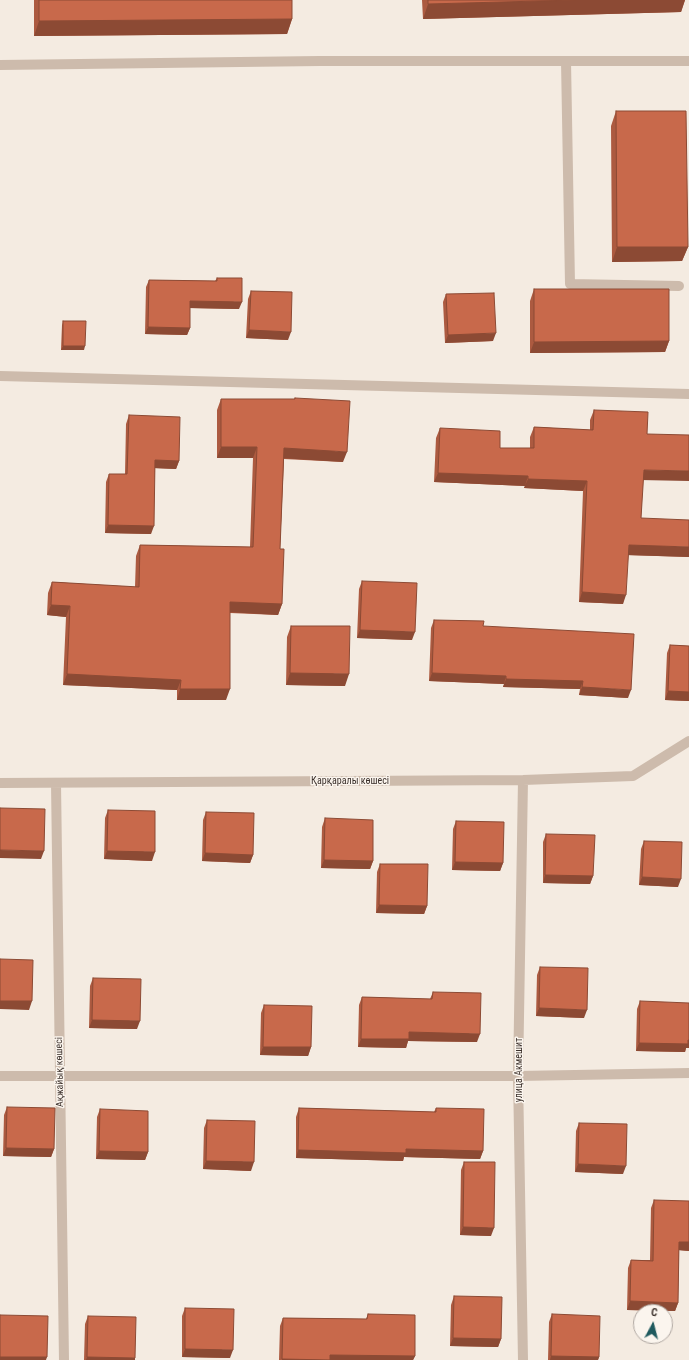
<!DOCTYPE html>
<html>
<head>
<meta charset="utf-8">
<style>
  body { margin:0 }
  #map { position:relative; width:689px; height:1360px; overflow:hidden; background:#f4ebe1; font-family:"Roboto Condensed",sans-serif }
  canvas { display:block }
  .north { position:absolute; left:633px; top:1304px; width:40px; height:40px; box-sizing:border-box; background:#fbf5ee; border:1px solid #aea6a0; border-radius:50%; rotate:7deg; font-size:11px; font-weight:700; line-height:16px; text-align:center; color:#3b302b }
  .north::after { content:''; display:block; margin:auto; width:14px; height:18px; background:#1f5a5e; clip-path:polygon(50% 0,100% 100%,50% 72%,0 100%) }
</style>
</head>
<body>
<div id="map">
<canvas width="689" height="1360"></canvas>
<div class="north">С</div>
</div>
<script>
const g = document.querySelector('canvas').getContext('2d');
g.lineJoin = 'round';
const toPath = rows => new Path2D(rows.map(r => 'M' + r).join(''));
function trace(path, color, width, dash) { g.strokeStyle = color; g.lineWidth = width; g.lineCap = dash ? 'butt' : 'round'; g.setLineDash(dash || []); g.stroke(path); }
function paint(path, color) { g.fillStyle = color; g.fill(path, 'evenodd'); }
function label(font, color, halo, rows, align = 'center') {
  g.font = font + ' "Roboto Condensed",sans-serif'; g.lineWidth = 3; g.setLineDash([]); g.textBaseline = 'middle'; g.strokeStyle = halo; g.fillStyle = color; for (const [text, x, y, turn = 0] of rows) {
    g.save(); g.translate(x, y); g.rotate((+turn || 0) * Math.PI / 180); g.textAlign = isNaN(turn) ? turn : align; if (halo) g.strokeText(text, 0, 0); g.fillText(text, 0, 0); g.restore();
  }
}
trace(toPath([
  [566,61,570,284,679,286],
  [0,65,320,61,689,61],
  [0,376,689,394],
  [523,780,518,1076,523,1360],
  [0,783,523,780,633,776,689,741],
  [56,783,64,1360],
  [0,1076,518,1076,689,1073]
]), '#cdbbac', 10);
paint(toPath([
  [34,0,292,0,292,19,287,34,34,36],
  [422,0,685,0,681,12,423,19],
  [616,111,688,247,682,261,612,262,611,126],
  [217,278,239,309,190,308,190,328,187,335,145,334,146,287,149,280,215,281],
  [534,289,669,341,665,352,530,353,530,301],
  [251,291,288,340,246,338,248,299],
  [446,294,493,341,445,343,443,302],
  [63,321,84,350,61,350,62,325],
  [295,398,343,462,284,459,280,549,282,604,278,615,230,613,226,700,177,700,177,690,63,685,66,617,47,615,48,593,52,582,135,587,136,556,140,545,250,547,253,458,217,458,217,410,221,399,294,399],
  [594,410,643,480,641,518,689,557,628,555,623,604,579,602,583,491,524,488,525,486,434,482,436,438,440,428,500,448,530,448,530,437,534,427,590,430,590,420],
  [129,415,179,461,176,469,155,468,151,534,105,533,106,482,109,474,125,474,126,424],
  [362,581,412,640,357,638,359,589],
  [434,620,483,626,628,698,579,695,580,689,503,687,504,684,429,681,431,628],
  [291,626,345,686,286,685,287,637],
  [670,645,689,646,689,701,665,700,667,653],
  [108,810,152,861,104,859,105,818],
  [206,812,253,855,250,863,202,861,203,820],
  [325,818,373,861,370,869,321,868,322,827],
  [456,821,503,863,500,871,452,870,453,829],
  [546,834,593,876,590,884,543,883,543,842],
  [644,841,678,887,639,885,641,849],
  [380,864,427,906,424,914,376,913,377,872],
  [540,967,584,1018,536,1016,537,975],
  [93,978,137,1029,89,1028,90,986],
  [433,992,477,1042,408,1041,406,1048,358,1047,359,1005,362,997,430,999],
  [640,1001,686,1048,685,1052,636,1051,637,1009],
  [264,1005,311,1047,308,1056,260,1055,261,1013],
  [7,1107,54,1149,51,1157,3,1156,4,1115],
  [299,1108,434,1112,436,1108,483,1151,480,1159,404,1157,403,1161,296,1158,296,1117],
  [100,1109,148,1152,145,1160,96,1159,97,1117],
  [207,1120,251,1171,203,1169,204,1128],
  [579,1123,623,1174,575,1172,576,1131],
  [464,1162,491,1236,460,1235,461,1170],
  [654,1200,689,1251,679,1250,678,1303,675,1311,627,1310,628,1268,631,1260,650,1260,651,1208],
  [454,1296,501,1339,498,1347,450,1346,451,1305],
  [185,1308,230,1358,182,1357,182,1316],
  [368,1314,415,1356,413,1360,279,1360,280,1326,283,1318,366,1319],
  [552,1314,599,1357,598,1360,548,1360,549,1322],
  [88,1316,135,1360,84,1360,85,1324]
]), '#ac5a40');
paint(toPath([
  [576,0,685,0,681,12,423,19,428,4],
  [292,19,287,34,34,36,39,21],
  [617,247,688,247,682,261,612,262],
  [190,301,242,302,239,309,188,308],
  [148,327,190,328,187,335,145,334],
  [249,330,291,332,288,340,246,338],
  [496,333,493,341,445,343,448,335],
  [669,341,665,352,530,353,534,342],
  [63,346,85,346,84,350,61,350],
  [221,447,257,447,253,458,217,458],
  [284,448,347,452,343,462,280,458],
  [155,460,179,461,176,469,152,468],
  [644,470,689,471,689,481,640,480],
  [438,473,528,476,525,486,434,482],
  [528,479,587,481,583,491,524,488],
  [108,525,154,526,151,534,105,533],
  [629,545,689,547,689,557,625,555],
  [582,592,626,595,623,604,579,602],
  [230,602,282,604,278,615,227,612],
  [51,605,70,606,66,617,47,615],
  [360,630,415,632,412,640,357,638],
  [290,673,349,674,345,686,286,685],
  [432,673,506,676,504,684,429,681],
  [67,674,181,680,177,690,63,685],
  [506,679,583,681,580,689,503,687],
  [582,687,631,690,628,698,579,695],
  [180,689,230,689,226,700,177,700],
  [668,691,689,692,689,701,665,700],
  [0,850,44,851,41,859,0,858],
  [107,851,155,852,152,861,104,859],
  [205,853,253,855,250,863,202,861],
  [324,860,373,861,370,869,321,868],
  [455,862,503,863,500,871,452,870],
  [545,875,593,876,590,884,543,883],
  [642,877,681,879,678,887,639,885],
  [379,905,427,906,424,914,376,913],
  [0,1001,32,1001,29,1010,0,1009],
  [539,1008,587,1010,584,1018,536,1016],
  [92,1020,140,1021,137,1029,89,1028],
  [409,1032,480,1034,477,1042,408,1041,406,1048,358,1047,361,1039],
  [689,1040,689,1048,686,1048,685,1052,636,1051,639,1043],
  [263,1047,311,1047,308,1056,260,1055],
  [6,1148,54,1149,51,1157,3,1156],
  [406,1149,483,1151,480,1159,404,1157,403,1161,296,1158,298,1150],
  [99,1151,148,1152,145,1160,96,1159],
  [206,1161,254,1162,251,1171,203,1169],
  [578,1164,626,1166,623,1174,575,1172],
  [463,1227,494,1228,491,1236,460,1235],
  [679,1242,689,1242,689,1251,677,1250],
  [630,1301,678,1303,675,1311,627,1310],
  [453,1338,501,1339,498,1347,450,1346],
  [185,1349,233,1350,230,1358,182,1357],
  [330,1355,415,1356,413,1360,282,1360,282,1359],
  [551,1356,599,1357,598,1360,550,1360],
  [0,1357,47,1357,46,1360,0,1360],
  [87,1357,135,1358,135,1360,86,1360]
]), '#8c4a34');
const building = toPath([
  [39,0,292,0,292,19,39,21,39,0],
  [428,0,576,0,428,4,428,0],
  [616,111,686,111,688,247,617,247,616,111],
  [217,278,242,278,242,302,190,301,190,328,148,327,149,280,217,281,217,278],
  [534,289,669,289,669,341,534,342,534,289],
  [251,291,292,292,291,332,249,330,251,291],
  [494,293,496,333,448,335,446,294,494,293],
  [63,321,86,321,85,346,63,346,63,321],
  [295,398,350,401,347,452,284,448,280,549,284,549,282,604,230,602,230,689,180,689,181,680,67,674,70,606,51,605,52,582,139,587,140,545,253,547,257,447,221,447,221,399,295,399,295,398],
  [594,410,648,412,647,434,689,435,689,471,644,470,641,518,689,520,689,547,629,545,626,595,582,592,587,481,528,479,528,476,438,473,440,428,500,431,500,448,534,448,534,427,593,430,594,410],
  [129,415,180,417,179,461,155,460,154,526,108,525,109,474,127,474,129,415],
  [362,581,417,583,415,632,360,630,362,581],
  [434,620,484,621,483,626,634,634,631,690,582,687,583,681,506,679,506,676,432,673,434,620],
  [291,626,350,626,349,674,290,673,291,626],
  [670,645,689,646,689,692,668,691,670,645],
  [0,808,45,809,44,851,0,850,0,808],
  [108,810,155,811,155,852,107,851,108,810],
  [206,812,254,813,253,855,205,853,206,812],
  [325,818,373,820,373,861,324,860,325,818],
  [456,821,504,822,503,863,455,862,456,821],
  [546,834,595,835,593,876,545,875,546,834],
  [644,841,682,842,681,879,642,877,644,841],
  [380,864,428,864,427,906,379,905,380,864],
  [0,959,33,960,32,1001,0,1001,0,959],
  [540,967,588,968,587,1010,539,1008,540,967],
  [93,978,141,979,140,1021,92,1020,93,978],
  [433,992,481,993,480,1034,409,1032,409,1039,361,1039,362,997,432,999,433,992],
  [640,1001,689,1003,689,1040,688,1040,688,1044,639,1043,640,1001],
  [264,1005,312,1006,311,1047,263,1047,264,1005],
  [7,1107,55,1108,54,1149,6,1148,7,1107],
  [299,1108,436,1112,436,1108,484,1109,483,1151,406,1149,406,1153,298,1150,299,1108],
  [100,1109,148,1111,148,1152,99,1151,100,1109],
  [207,1120,255,1121,254,1162,206,1161,207,1120],
  [579,1123,627,1124,626,1166,578,1164,579,1123],
  [464,1162,495,1162,494,1228,463,1227,464,1162],
  [654,1200,689,1201,689,1242,679,1242,678,1303,630,1301,631,1260,653,1261,654,1200],
  [454,1296,502,1297,501,1339,453,1338,454,1296],
  [185,1308,234,1309,233,1350,185,1349,185,1308],
  [368,1314,415,1315,415,1356,330,1355,330,1360,282,1359,283,1318,367,1319,368,1314],
  [552,1314,600,1316,599,1357,551,1356,552,1314],
  [0,1315,48,1316,47,1357,0,1357,0,1315],
  [88,1316,136,1317,135,1358,87,1357,88,1316]
]);
paint(building, '#c8694b');
trace(building, '#8c4a34', 1);
label('10px', '#3b302b', '#fbf5ee', [
  ["Қарқаралы көшесі",350,781],
  ["улица Акмешит",519,1070,-90],
  ["Ақжайық көшесі",60,1072,-91]
]);
</script>
</body>
</html>
